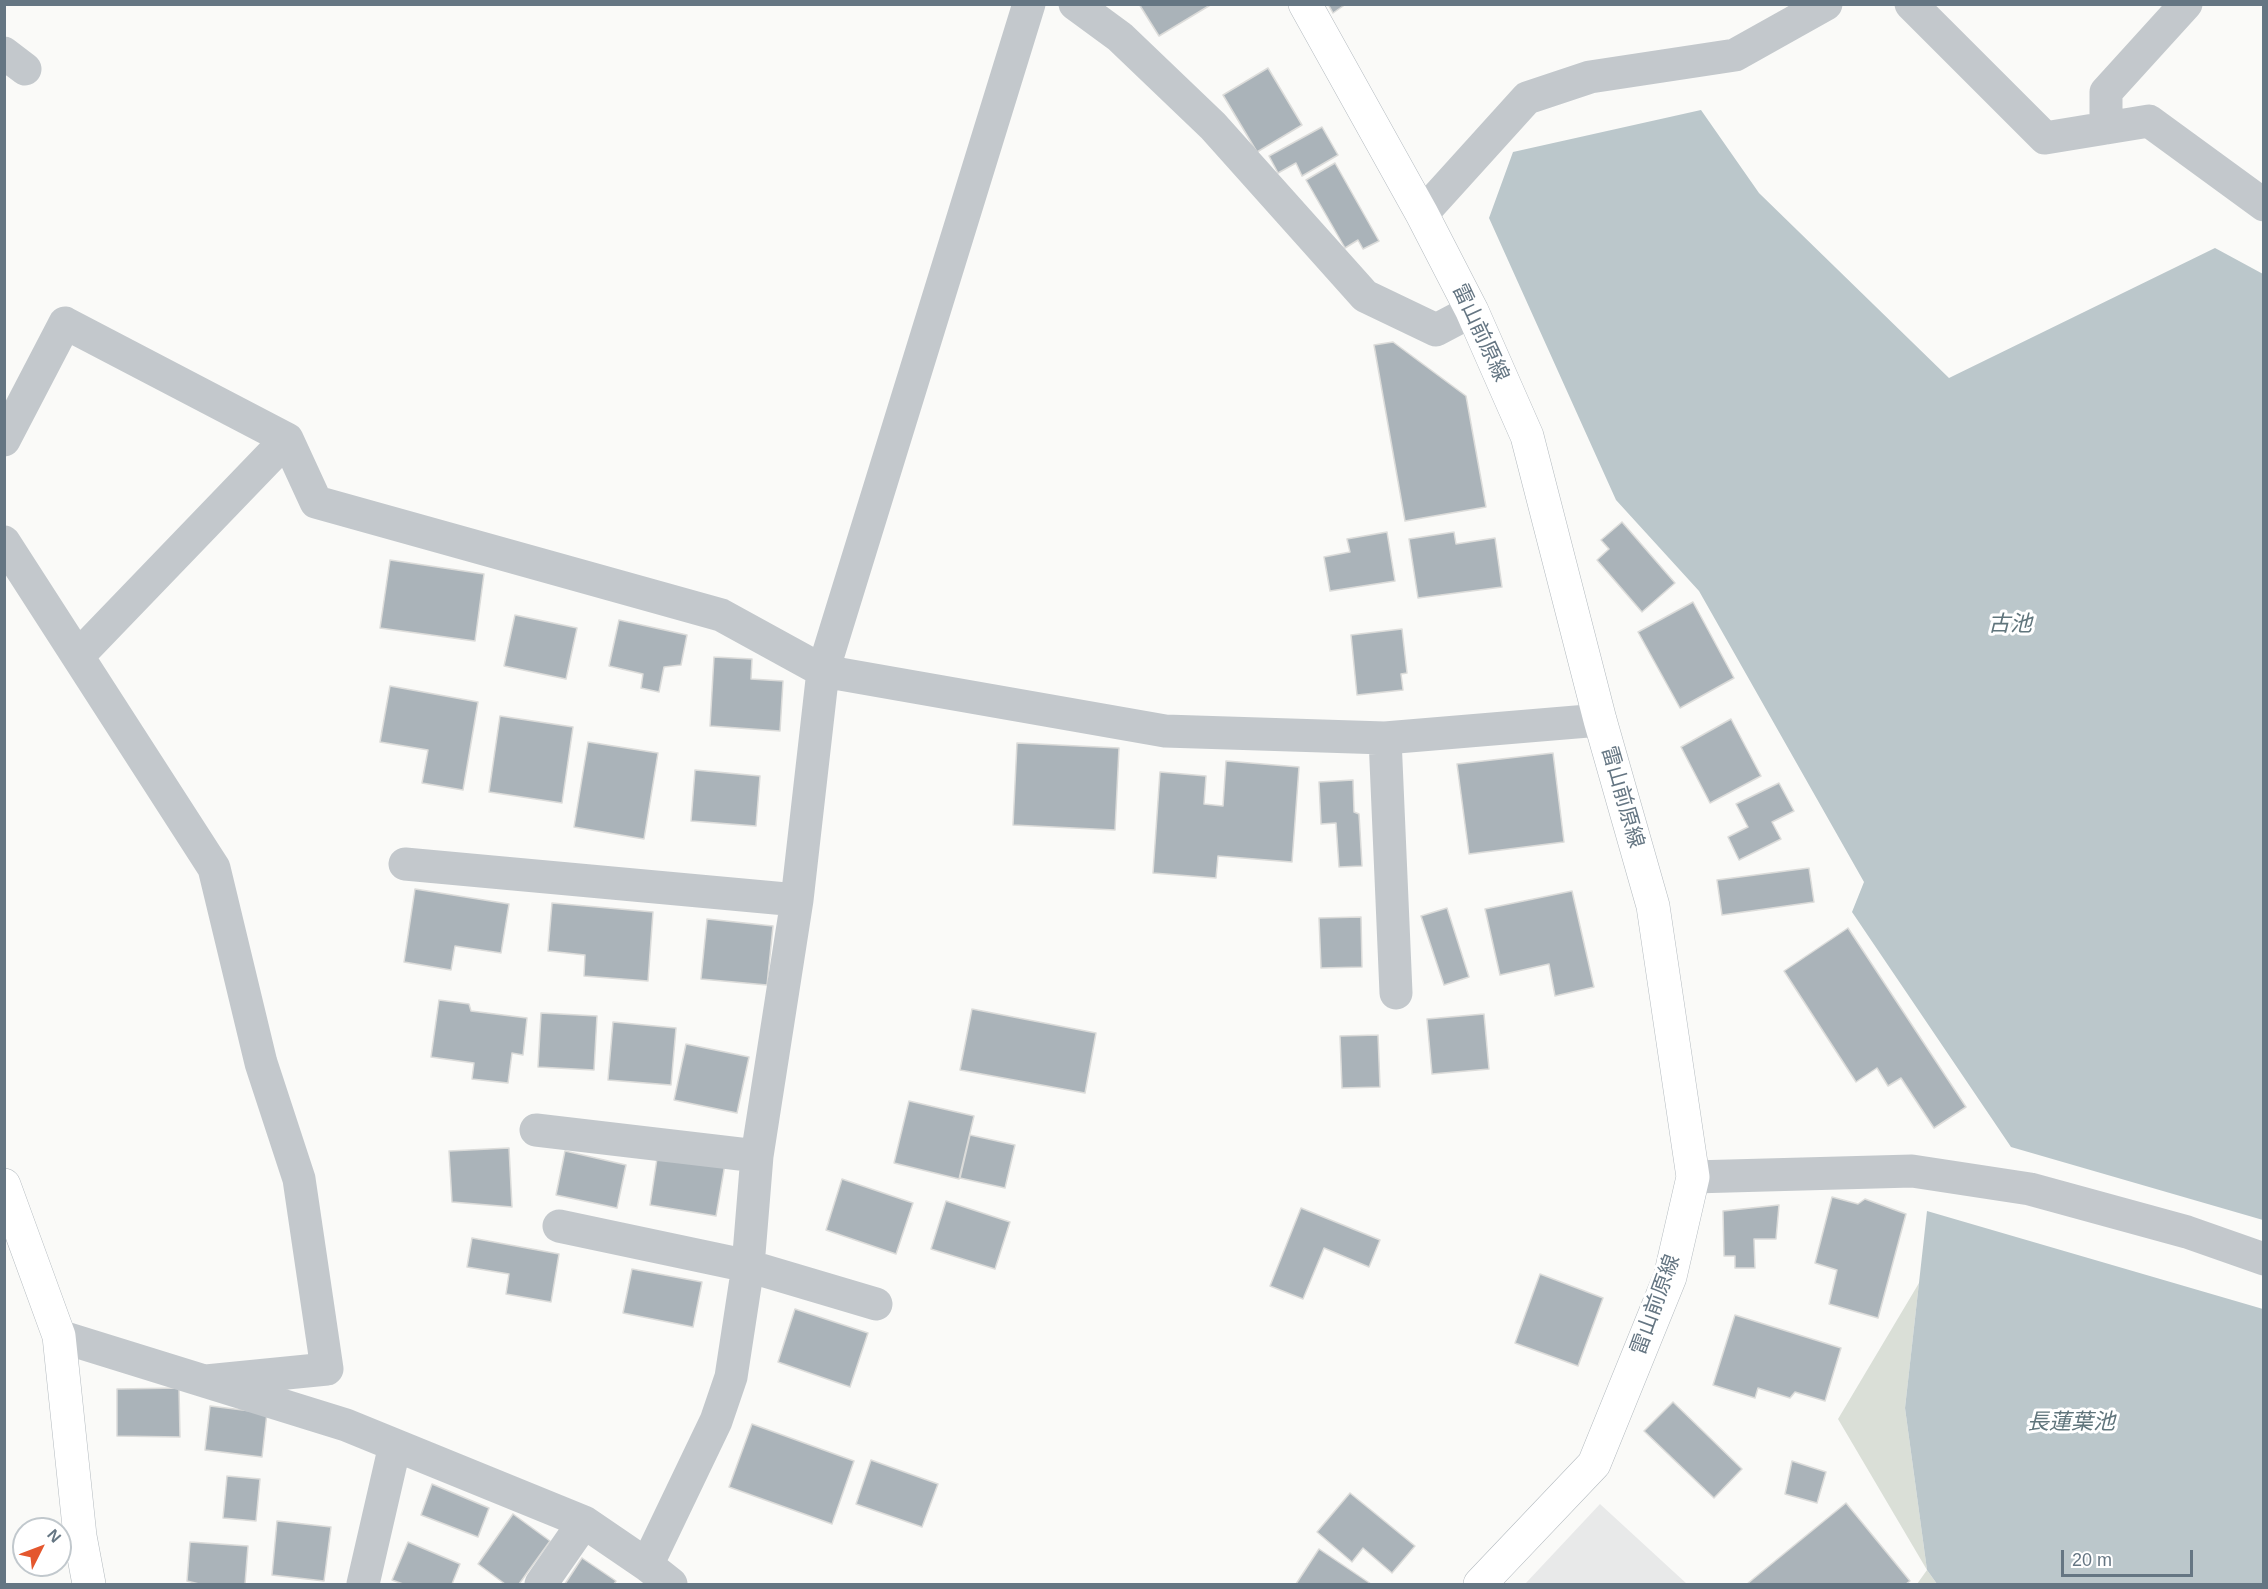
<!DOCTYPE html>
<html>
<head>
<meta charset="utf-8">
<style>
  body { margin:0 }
  #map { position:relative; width:2268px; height:1589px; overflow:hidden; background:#fafaf8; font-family:Helvetica,sans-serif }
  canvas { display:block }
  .frame { position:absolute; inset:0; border:6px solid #657683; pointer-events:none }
  .north { position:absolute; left:12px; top:1517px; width:60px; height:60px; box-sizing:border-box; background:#fff; border:2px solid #c1c8cd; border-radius:50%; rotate:48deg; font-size:16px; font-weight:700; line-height:24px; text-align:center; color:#657683 }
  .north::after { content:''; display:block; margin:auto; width:21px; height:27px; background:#e4572e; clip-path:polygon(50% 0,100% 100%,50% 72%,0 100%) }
  .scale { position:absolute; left:2061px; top:1550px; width:132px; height:27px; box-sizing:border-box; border:3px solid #657683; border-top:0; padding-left:8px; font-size:18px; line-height:21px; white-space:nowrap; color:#657683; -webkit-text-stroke:4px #fff; paint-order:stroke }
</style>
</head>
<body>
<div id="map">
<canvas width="2268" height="1589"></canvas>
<div class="frame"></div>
<div class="north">N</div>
<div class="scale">20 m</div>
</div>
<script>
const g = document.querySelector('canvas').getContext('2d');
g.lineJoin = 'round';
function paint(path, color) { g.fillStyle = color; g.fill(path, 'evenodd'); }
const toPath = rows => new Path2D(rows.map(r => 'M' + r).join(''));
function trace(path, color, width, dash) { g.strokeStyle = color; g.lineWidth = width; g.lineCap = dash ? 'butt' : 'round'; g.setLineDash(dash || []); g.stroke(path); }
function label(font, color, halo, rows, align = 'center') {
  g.font = font + ' Helvetica,"Noto Sans JP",sans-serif'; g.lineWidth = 6; g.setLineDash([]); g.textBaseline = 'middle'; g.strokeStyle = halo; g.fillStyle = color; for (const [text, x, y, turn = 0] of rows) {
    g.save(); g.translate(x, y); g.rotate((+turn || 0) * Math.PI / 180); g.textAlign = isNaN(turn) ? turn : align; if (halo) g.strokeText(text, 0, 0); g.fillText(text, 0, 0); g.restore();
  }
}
paint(toPath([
  [1600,1504,1687,1584,1525,1584]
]), '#e8e9e9');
paint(toPath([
  [1919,1283,1905,1408,1927,1570,1937,1584,1917,1584,1927,1570,1838,1419]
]), '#dadfd7');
paint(toPath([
  [1701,110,1759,193,1949,378,2215,248,2263,274,2263,1220,2011,1147,1852,912,1864,882,1699,591,1616,500,1489,218,1513,152],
  [1927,1211,2263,1309,2263,1584,1937,1584,1927,1570,1905,1408]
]), '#bbc7cb');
const building = toPath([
  [1139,4,1212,4,1159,36,1139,4],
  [1328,4,1346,4,1333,13,1328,4],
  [1268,68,1302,125,1257,152,1223,95,1268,68],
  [1322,127,1338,155,1302,176,1296,163,1278,173,1269,156,1322,127],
  [1335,163,1379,241,1363,249,1358,240,1345,248,1306,180,1335,163],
  [1393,342,1466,396,1486,507,1405,521,1374,345,1393,342],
  [1622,522,1675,583,1642,612,1597,560,1609,549,1601,540,1622,522],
  [1387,532,1395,581,1330,591,1324,557,1350,552,1347,539,1387,532],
  [1454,532,1456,544,1495,538,1502,587,1418,598,1409,539,1454,532],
  [390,560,484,574,475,641,380,628,390,560],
  [1693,602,1734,678,1680,708,1638,632,1693,602],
  [515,615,577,628,566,679,504,666,515,615],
  [619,620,687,635,681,665,664,667,659,692,641,688,643,674,609,666,619,620],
  [1402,629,1407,673,1401,674,1403,690,1357,695,1351,635,1402,629],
  [714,657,752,659,751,679,783,681,780,731,710,726,714,657],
  [390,686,478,702,463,790,422,783,428,750,380,742,390,686],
  [500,716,573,727,562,803,489,792,500,716],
  [1731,719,1761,776,1710,803,1681,747,1731,719],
  [588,742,658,753,644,839,574,827,588,742],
  [1017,743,1119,748,1115,830,1013,825,1017,743],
  [1553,753,1564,842,1469,854,1457,764,1553,753],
  [1226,761,1299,767,1292,862,1218,856,1216,878,1153,873,1160,772,1206,776,1204,804,1223,806,1226,761],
  [695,770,760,776,756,826,691,821,695,770],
  [1353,780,1354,812,1359,814,1362,866,1339,867,1336,823,1321,824,1319,782,1353,780],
  [1779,783,1794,811,1772,822,1781,839,1739,860,1728,837,1748,827,1736,804,1779,783],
  [1809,868,1814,902,1722,915,1717,880,1809,868],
  [415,889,509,904,501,953,455,946,451,970,404,962,415,889],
  [1572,891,1594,987,1555,996,1549,964,1500,975,1485,909,1572,891],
  [552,903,653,912,648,981,584,976,585,955,548,951,552,903],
  [1447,908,1469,977,1444,985,1421,916,1447,908],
  [1361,917,1362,967,1321,968,1319,918,1361,917],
  [707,919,773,926,767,985,701,979,707,919],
  [1848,928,1966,1107,1934,1128,1901,1078,1888,1086,1877,1068,1856,1082,1784,971,1848,928],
  [439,1000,469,1004,471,1011,527,1018,523,1055,512,1053,508,1083,472,1079,474,1063,431,1057,439,1000],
  [972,1009,1096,1033,1085,1093,960,1070,972,1009],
  [541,1013,597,1016,594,1070,538,1067,541,1013],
  [1484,1014,1489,1069,1432,1074,1427,1019,1484,1014],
  [613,1022,676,1028,671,1085,608,1080,613,1022],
  [1378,1035,1380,1087,1342,1088,1340,1036,1378,1035],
  [686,1044,749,1057,737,1113,674,1100,686,1044],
  [909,1101,974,1116,959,1179,894,1163,909,1101],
  [970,1135,1015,1145,1005,1188,960,1178,970,1135],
  [509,1148,512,1207,452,1202,449,1151,509,1148],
  [565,1151,626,1165,617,1208,556,1195,565,1151],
  [658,1152,725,1164,716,1216,650,1205,658,1152],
  [842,1179,913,1203,896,1254,826,1230,842,1179],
  [1832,1197,1858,1204,1865,1199,1906,1214,1878,1318,1829,1304,1837,1270,1815,1263,1832,1197],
  [946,1201,1010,1222,995,1269,931,1249,946,1201],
  [1779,1205,1776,1239,1754,1239,1755,1268,1735,1268,1735,1256,1724,1256,1723,1211,1779,1205],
  [1301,1208,1380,1240,1369,1267,1324,1248,1303,1299,1270,1286,1301,1208],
  [472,1238,559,1254,551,1302,506,1294,509,1274,467,1267,472,1238],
  [632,1269,702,1282,693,1327,623,1313,632,1269],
  [1540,1274,1603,1298,1578,1366,1515,1343,1540,1274],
  [795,1309,868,1333,850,1387,778,1362,795,1309],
  [1735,1315,1841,1348,1825,1401,1795,1392,1790,1398,1758,1388,1755,1398,1713,1385,1735,1315],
  [179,1388,180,1437,117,1436,117,1389,179,1388],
  [1673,1402,1742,1469,1714,1498,1644,1431,1673,1402],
  [210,1406,267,1413,262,1457,205,1450,210,1406],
  [752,1424,854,1461,832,1524,729,1487,752,1424],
  [871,1460,938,1484,922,1527,856,1504,871,1460],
  [1792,1461,1826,1472,1817,1503,1785,1494,1792,1461],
  [227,1476,260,1479,256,1521,223,1518,227,1476],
  [432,1484,489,1508,478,1537,421,1515,432,1484],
  [1350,1493,1415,1546,1392,1573,1363,1548,1352,1562,1317,1532,1350,1493],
  [1846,1503,1910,1581,1906,1584,1747,1584,1846,1503],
  [513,1514,550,1541,519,1584,505,1584,478,1564,513,1514],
  [277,1521,331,1527,324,1581,272,1575,277,1521],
  [190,1542,248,1546,245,1584,199,1584,187,1581,190,1542],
  [408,1542,460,1564,452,1584,403,1584,392,1580,408,1542],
  [1319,1549,1371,1584,1296,1584,1319,1549],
  [582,1558,616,1581,614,1584,565,1584,582,1558]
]);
paint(building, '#aab3b9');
trace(building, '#dcdcda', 1.5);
const secondary = toPath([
  [1305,4,1422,214,1472,311,1527,436,1600,720,1653,906,1693,1177,1670,1277,1594,1464,1480,1584],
  [4,1185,59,1336,80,1536,89,1584]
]);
trace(secondary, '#b3babf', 34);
trace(toPath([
  [1075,4,1120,37,1213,126,1365,296,1436,330,1472,311],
  [1911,4,2045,138,2149,121,2264,205],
  [4,53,25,69],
  [2106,128,2106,92,2186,4],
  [1422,214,1527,98,1590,77,1735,55,1826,4],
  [4,440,65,323,287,439,316,502,721,615,823,671,1165,731,1385,738,1600,720],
  [4,542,214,868,261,1063,299,1179,327,1369,206,1381],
  [78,656,287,439],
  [1385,738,1396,993],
  [405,864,797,900],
  [536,1130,757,1156],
  [1693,1177,1912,1171,2030,1189,2187,1232,2264,1259],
  [559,1226,748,1266,876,1304],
  [59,1336,346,1425,584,1522,647,1565,671,1584],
  [647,1565,716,1421,731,1377,748,1266,757,1156,797,900,823,671,1029,4],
  [363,1584,395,1445],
  [541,1584,584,1522]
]), '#c3c8cc', 33);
trace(secondary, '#fff', 33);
label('21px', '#657683', '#fff', [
  ["雷山前原線",1480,333,65],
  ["雷山前原線",1622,797,74],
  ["雷山前原線",1656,1305,-70]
]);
label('italic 22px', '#60757c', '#fff', [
  ["古池",2010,625],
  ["長蓮葉池",2071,1423]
]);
</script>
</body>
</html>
